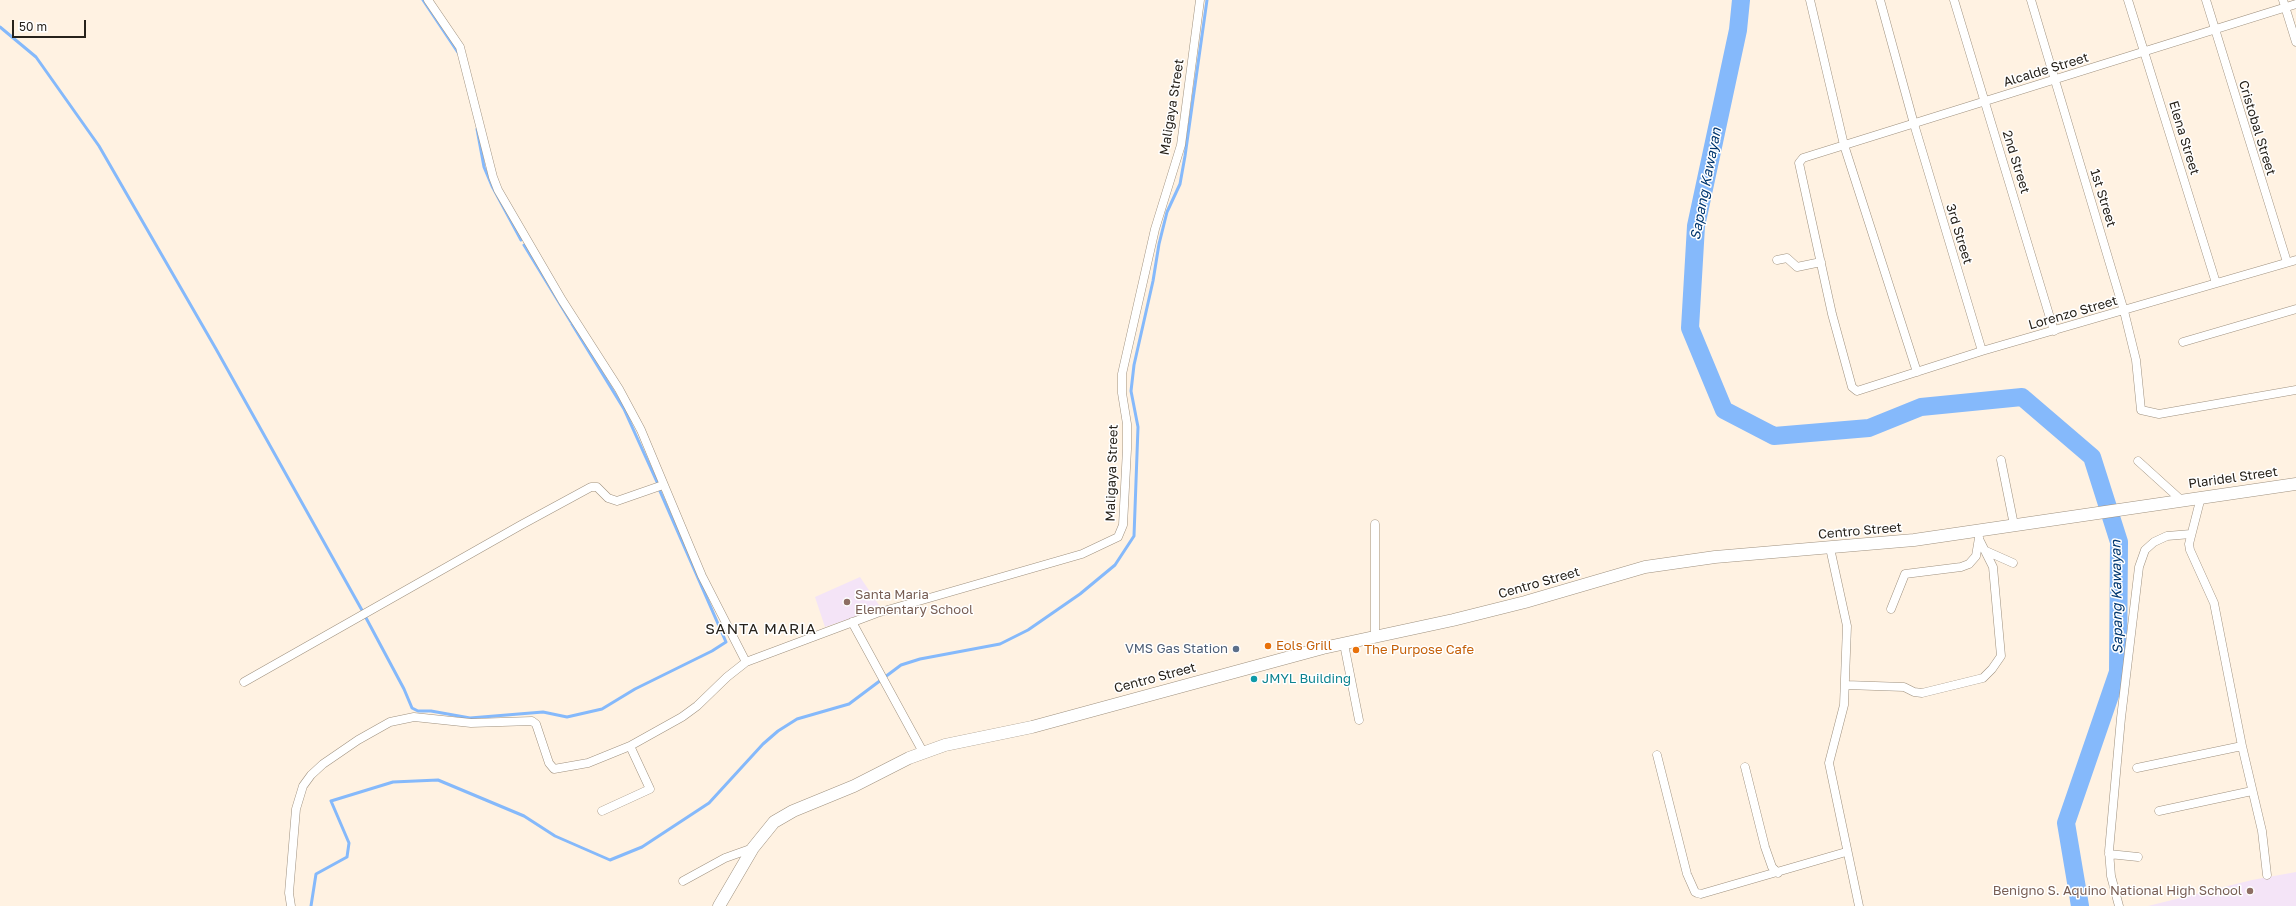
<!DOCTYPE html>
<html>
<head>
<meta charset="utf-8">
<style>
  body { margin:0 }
  #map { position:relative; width:2296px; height:906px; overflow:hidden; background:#fff2e2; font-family:"Golos Text",sans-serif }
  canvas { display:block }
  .scale { position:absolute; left:12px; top:20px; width:74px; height:18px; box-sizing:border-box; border:2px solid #27221b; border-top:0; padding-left:5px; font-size:12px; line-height:14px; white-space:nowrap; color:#27221b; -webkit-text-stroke:3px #fff; paint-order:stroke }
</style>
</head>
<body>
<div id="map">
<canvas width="2296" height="906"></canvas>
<div class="scale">50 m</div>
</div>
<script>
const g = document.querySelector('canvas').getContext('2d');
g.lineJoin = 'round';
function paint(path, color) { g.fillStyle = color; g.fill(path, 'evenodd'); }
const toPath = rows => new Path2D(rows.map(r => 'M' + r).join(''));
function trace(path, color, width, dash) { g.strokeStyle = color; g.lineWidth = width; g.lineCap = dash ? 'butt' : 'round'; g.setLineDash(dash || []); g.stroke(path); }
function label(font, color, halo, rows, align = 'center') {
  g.font = font + ' "Golos Text",sans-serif'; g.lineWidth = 3; g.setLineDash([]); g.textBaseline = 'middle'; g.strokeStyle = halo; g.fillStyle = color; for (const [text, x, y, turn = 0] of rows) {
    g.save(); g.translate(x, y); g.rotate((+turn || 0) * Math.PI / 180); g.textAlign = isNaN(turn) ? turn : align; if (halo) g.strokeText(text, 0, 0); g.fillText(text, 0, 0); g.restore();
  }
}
paint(toPath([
  [860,577,881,608,825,627,815,597],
  [2296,872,2296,906,2148,906,2252,880]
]), '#f4e4f7');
trace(toPath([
  [423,0,459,54],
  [0,27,36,57,99,146,216,349,363,612],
  [477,129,484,167,492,186,521,240],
  [524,245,571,322],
  [572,324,624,409,657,482],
  [365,616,404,689,412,708,418,711,431,711,470,718,543,712,567,717,602,709,635,689,712,651,726,642,659,489],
  [311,906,316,874,347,857,349,843,331,801,393,782,438,780,524,816,555,836,610,860,642,847,709,803,763,744,778,731,797,719,849,704,901,665,920,659,1000,644,1028,630,1080,594,1115,565,1134,536,1138,427,1131,391,1134,365,1153,281,1159,244,1167,212,1180,184,1185,156,1207,0]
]), '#85b9fb', 3);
trace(toPath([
  [1741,0,1738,30,1696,226,1690,328,1724,410,1774,436,1869,428,1921,407,2022,397,2092,457,2119,542,2118,672,2066,823,2080,906]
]), '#85b9fb', 18);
const street = toPath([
  [428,0,460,47,493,177,498,190,562,300,619,389,641,430,702,576,746,662],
  [1810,0,1844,145,1917,372],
  [1880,0,1914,124,1982,351],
  [1954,0,2054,331],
  [2031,0,2124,311,2136,360,2141,410,2159,414,2296,390],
  [2128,0,2216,283],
  [2206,0,2287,262],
  [2283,0,2296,42],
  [2296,4,1803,158,1799,163,1832,314,1852,387,1857,391,1982,351,2296,260],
  [1777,260,1787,258,1797,267,1821,262],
  [2183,342,2296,309],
  [2001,460,2014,525],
  [2138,461,2180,499],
  [2201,497,2189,544,2190,550,2214,603,2242,746,2262,831,2267,875],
  [1375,524,1375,637],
  [1830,548,1847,626,1844,705,1829,763,1859,906],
  [1986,551,2013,563],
  [1891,609,1905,574,1961,567,1969,564,1976,556,1979,538],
  [852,622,923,752],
  [1344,644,1359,720],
  [244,682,521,525,591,487,597,487,608,498,617,501,663,485],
  [1846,685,1904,687,1914,692,1922,693,1983,678,1992,669,2001,656,1993,567,1979,539],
  [1657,755,1687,874,1695,892,1697,893,1701,894,1846,852],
  [1745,767,1765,847,1772,867,1778,873],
  [2137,768,2242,746],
  [602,811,650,789,630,746],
  [2159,811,2252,791],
  [2109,854,2138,857],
  [683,881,725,858,753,848],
  [291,906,289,893,296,809,303,786,311,775,323,764,358,740,390,722,414,717,471,723,532,721,536,724,549,763,554,769,588,763,630,746,682,717,697,706,727,677,746,662,877,613,1082,554,1118,537,1123,525,1127,449,1127,424,1122,393,1122,374,1155,229,1181,145,1200,0],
  [2119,906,2111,876,2109,851,2121,718,2139,567,2145,550,2154,542,2167,536,2191,534]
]);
const secondary = toPath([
  [719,906,753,848,774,822,793,811,854,786,909,758,945,745,1032,727,1323,648,1453,620,1525,602,1645,567,1715,557,1914,540,2296,484]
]);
trace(street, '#9f917f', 9);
trace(secondary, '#9f917f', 13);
trace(street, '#fff', 8);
trace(secondary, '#fff', 12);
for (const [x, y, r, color] of [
  [847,602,4,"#8d6e63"],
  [1268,646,4,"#e8710a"],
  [1236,649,4,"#5c6f8a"],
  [1356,650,4,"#e8710a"],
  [1254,679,4,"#0f9aa8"],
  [2250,891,4,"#8d6e63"]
]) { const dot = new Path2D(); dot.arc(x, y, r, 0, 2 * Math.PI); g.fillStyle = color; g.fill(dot); trace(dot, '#fff', 1.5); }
label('13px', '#27221b', '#fff', [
  ["Alcalde Street",2046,70,-17],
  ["Maligaya Street",1172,107,-81],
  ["Cristobal Street",2257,128,73],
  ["Elena Street",2184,138,73],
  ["2nd Street",2016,162,73],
  ["1st Street",2103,198,73],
  ["3rd Street",1959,234,73],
  ["Lorenzo Street",2073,313,-16],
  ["Maligaya Street",1112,473,-88],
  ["Plaridel Street",2233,478,-8],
  ["Centro Street",1860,531,-5],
  ["Centro Street",1539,583,-16],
  ["Centro Street",1155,678,-15]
]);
label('13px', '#785e54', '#fff', [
  ["Santa Maria",855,595],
  ["Elementary School",855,610],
  ["Benigno S. Aquino National High School",2242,891,"right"]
], 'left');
label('13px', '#c56008', '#fff', [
  ["Eols Grill",1276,646],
  ["The Purpose Cafe",1364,650]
], 'left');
label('13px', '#4e5e75', '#fff', [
  ["VMS Gas Station",1228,649]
], 'right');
label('13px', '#0d838f', '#fff', [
  ["JMYL Building",1262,679]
], 'left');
label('italic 14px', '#013770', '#fff', [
  ["Sapang Kawayan",1706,184,-79],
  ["Sapang Kawayan",2117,597,-91]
]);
g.letterSpacing = '1px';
label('15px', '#27221b', '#fff', [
  ["SANTA MARIA",761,629]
]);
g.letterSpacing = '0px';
</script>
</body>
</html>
